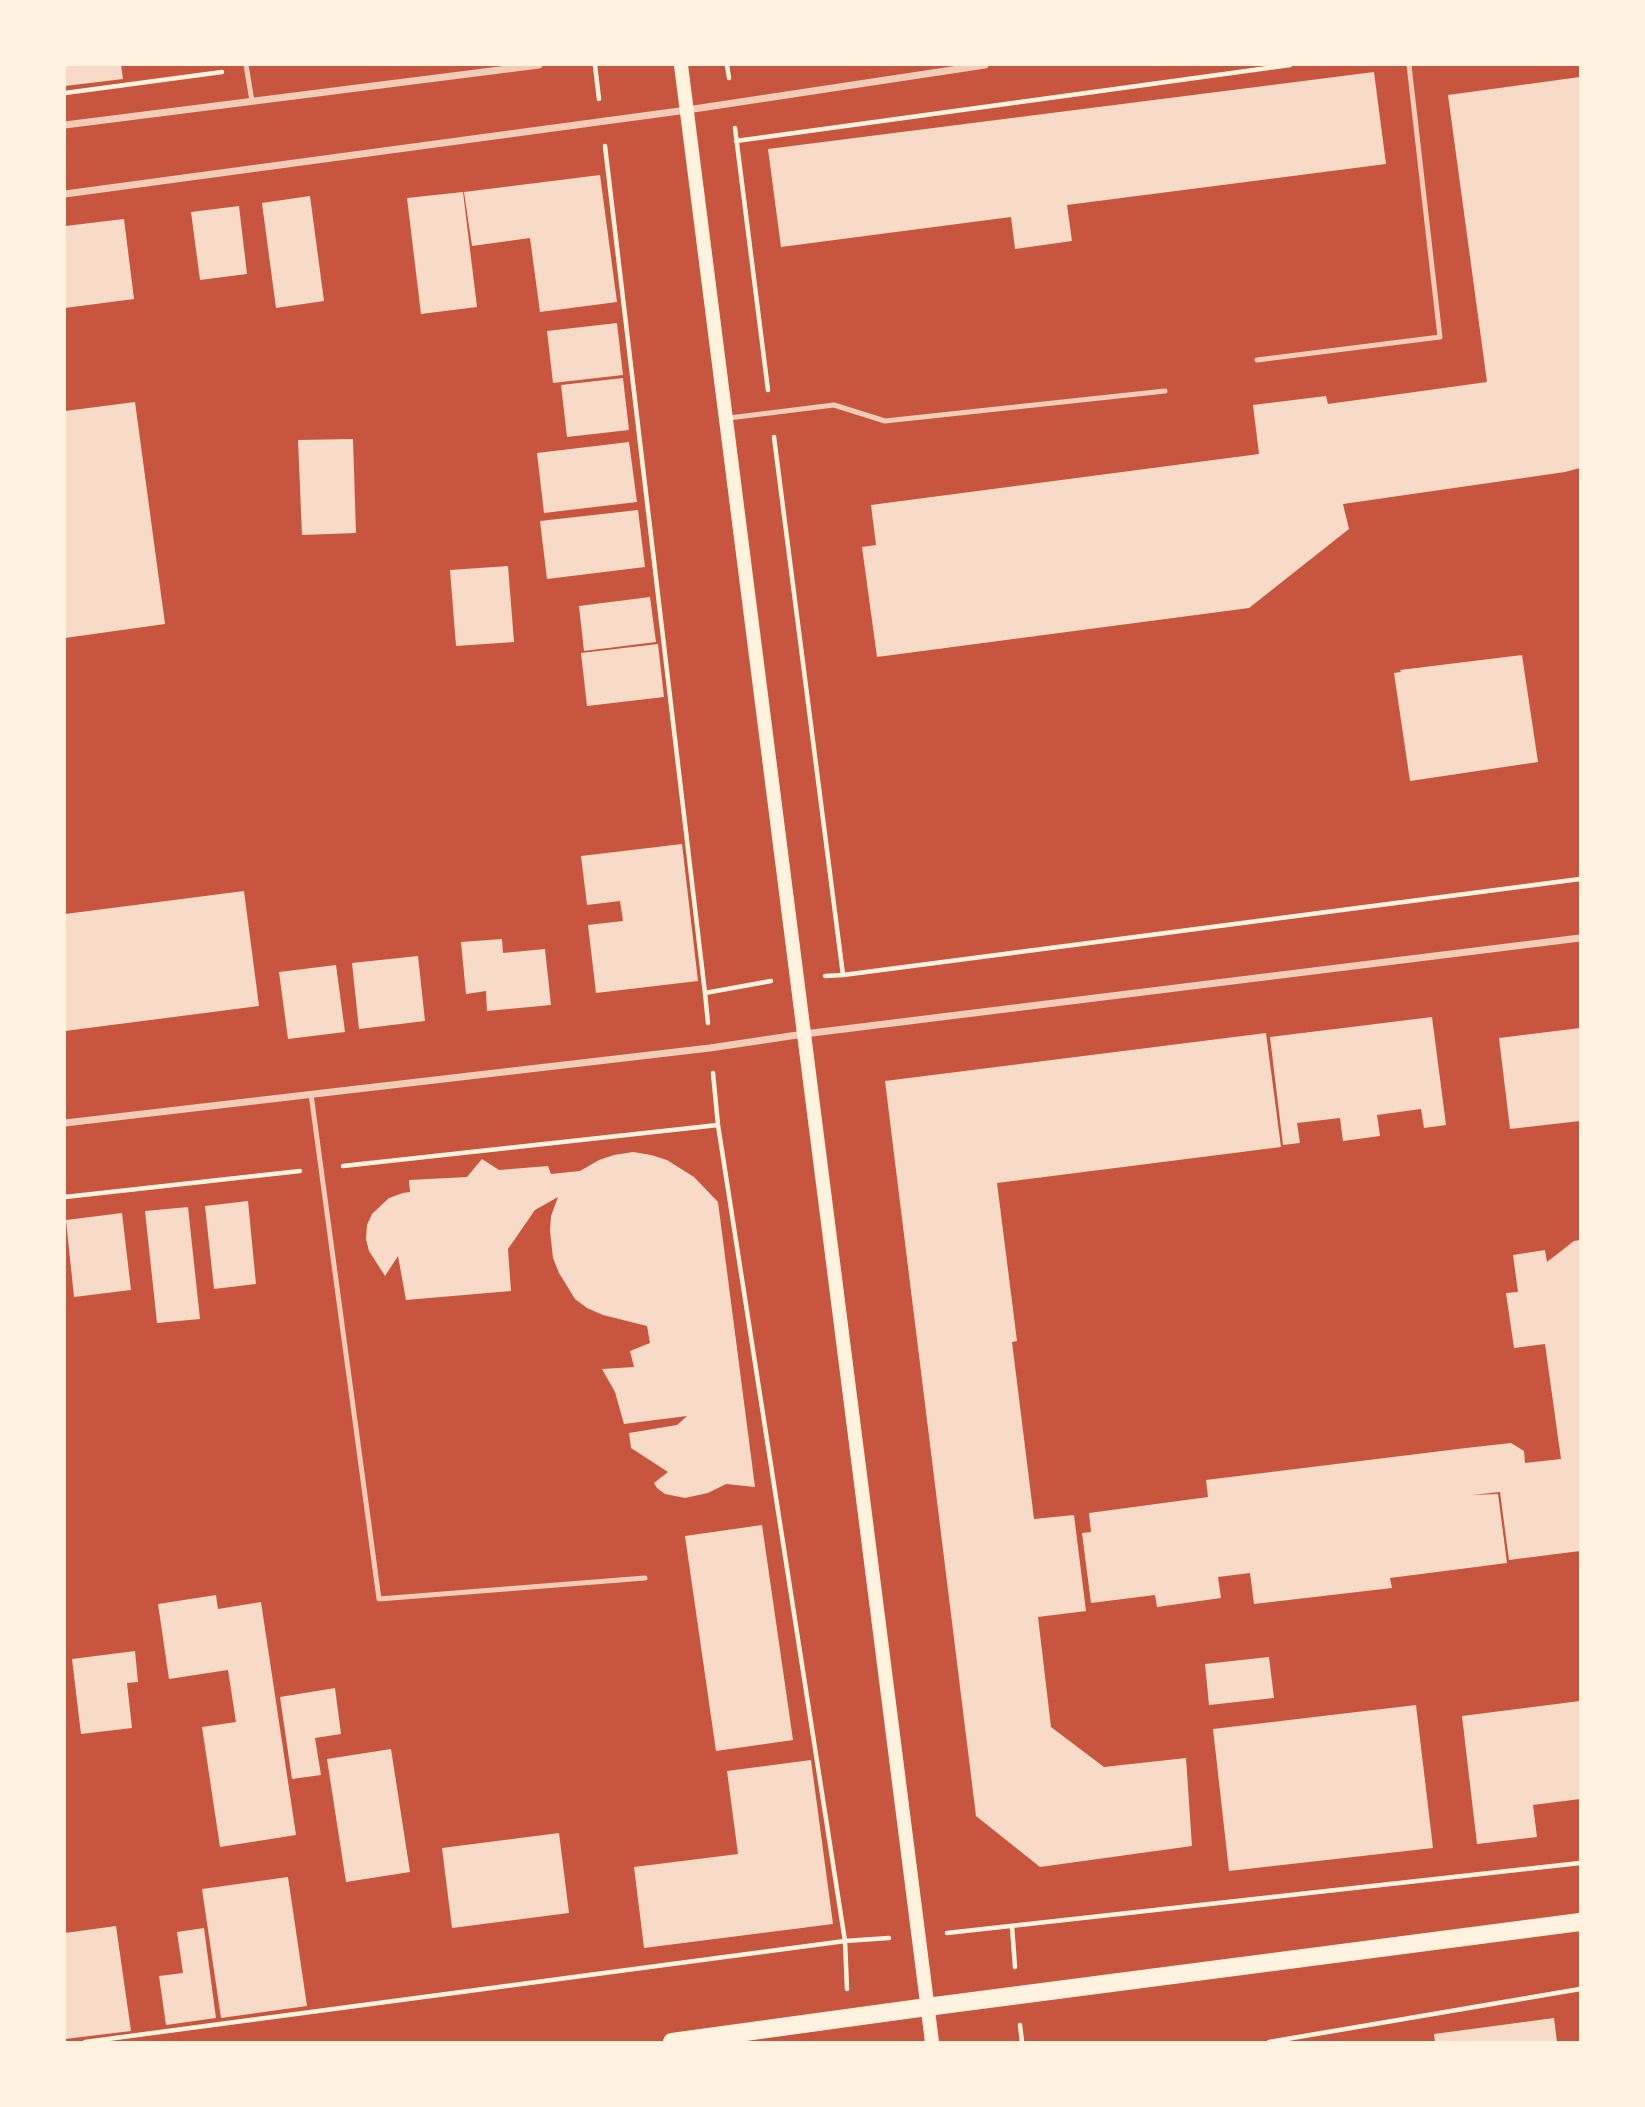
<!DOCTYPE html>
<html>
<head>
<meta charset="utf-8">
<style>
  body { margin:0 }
  #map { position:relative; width:1645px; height:2107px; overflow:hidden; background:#c8553d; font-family:"Exo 2",sans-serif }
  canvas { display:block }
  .frame { position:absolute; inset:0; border:66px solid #fff3e0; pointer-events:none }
</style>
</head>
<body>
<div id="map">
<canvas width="1645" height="2107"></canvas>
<div class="frame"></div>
</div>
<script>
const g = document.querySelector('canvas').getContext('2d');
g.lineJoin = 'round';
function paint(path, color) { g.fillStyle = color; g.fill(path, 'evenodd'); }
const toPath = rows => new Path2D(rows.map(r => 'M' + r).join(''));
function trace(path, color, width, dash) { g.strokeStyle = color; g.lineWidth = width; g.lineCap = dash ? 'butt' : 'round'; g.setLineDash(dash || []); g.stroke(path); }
paint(toPath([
  [65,65,121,65,123,79,65,86],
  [1374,72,1386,164,1067,205,1072,241,1015,249,1011,217,781,247,768,149],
  [1580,77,1580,468,1565,472,1343,504,1349,529,1249,608,877,657,862,547,876,545,871,505,1259,454,1253,405,1326,396,1328,404,1487,382,1448,95],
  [600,175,617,302,540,312,530,238,472,246,464,192],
  [463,192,477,307,421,314,407,198],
  [310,196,324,301,276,308,262,203],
  [239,206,247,274,200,280,191,212],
  [124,219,134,299,65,308,65,226],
  [617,323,623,375,553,383,547,331],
  [623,378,629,430,567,437,561,385],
  [135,402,165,624,65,638,65,411],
  [353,439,356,533,302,535,298,440],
  [629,442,637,502,544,513,537,453],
  [638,510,645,567,547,579,540,521],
  [508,566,514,642,456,646,450,570],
  [650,597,656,642,584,651,579,606],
  [658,644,664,697,587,706,581,653],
  [1522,655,1538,762,1410,781,1394,673,1401,672,1400,670],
  [682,844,698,981,596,993,588,925,623,921,620,901,587,905,581,856],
  [244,891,259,1006,65,1031,65,914],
  [502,939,503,953,545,949,551,1005,487,1011,486,991,466,994,461,942],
  [418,956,425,1021,359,1029,352,963],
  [336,965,345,1032,288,1039,279,972],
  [1432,1017,1446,1125,1424,1128,1421,1109,1377,1115,1380,1136,1343,1141,1340,1118,1297,1123,1300,1143,1283,1145,1270,1037],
  [1580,1028,1580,1121,1510,1129,1499,1038],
  [1266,1033,1281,1147,997,1183,1017,1341,1012,1342,1034,1519,1074,1515,1086,1611,1038,1617,1051,1727,1104,1767,1186,1758,1192,1846,1040,1867,976,1816,885,1081],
  [633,1152,651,1155,667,1160,694,1177,718,1202,755,1487,726,1484,708,1493,685,1498,665,1494,657,1488,654,1483,668,1472,631,1448,629,1433,677,1425,687,1416,624,1424,615,1392,602,1369,634,1367,630,1351,650,1343,647,1326,603,1315,587,1308,575,1299,559,1273,553,1258,550,1231,551,1216,558,1197,535,1210,508,1249,511,1291,406,1300,398,1256,385,1276,369,1251,366,1239,367,1225,372,1214,389,1198,403,1193,410,1192,409,1180,467,1177,482,1159,499,1170,548,1166,551,1174,580,1171,599,1160,614,1155],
  [248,1201,256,1284,214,1289,205,1206],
  [188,1207,200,1319,157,1323,145,1211],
  [122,1213,131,1290,74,1297,66,1220],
  [1580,1240,1580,1551,1509,1560,1500,1492,1472,1495,1498,1494,1507,1563,1390,1578,1392,1588,1254,1604,1250,1573,1218,1577,1221,1598,1157,1607,1155,1595,1091,1603,1082,1533,1091,1532,1089,1513,1208,1497,1206,1480,1466,1448,1511,1443,1524,1451,1525,1463,1561,1459,1545,1344,1514,1348,1506,1293,1518,1292,1513,1255,1545,1250,1547,1262,1574,1241],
  [762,1525,793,1740,716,1751,685,1536],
  [216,1595,218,1609,261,1602,296,1835,220,1847,202,1727,236,1722,228,1670,169,1679,158,1604],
  [135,1651,138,1682,127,1683,132,1728,81,1734,72,1659],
  [1269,1657,1274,1698,1209,1705,1205,1664],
  [335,1688,341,1734,315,1738,321,1775,292,1779,280,1697],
  [1580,1701,1580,1799,1533,1805,1537,1837,1477,1844,1462,1716],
  [1416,1705,1433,1848,1229,1871,1213,1729],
  [391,1749,410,1872,346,1882,327,1759],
  [811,1760,833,1924,644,1948,634,1867,738,1854,727,1771],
  [559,1833,569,1913,452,1928,442,1848],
  [288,1877,307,2006,221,2018,202,1889],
  [116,1926,131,2031,65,2039,65,1933],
  [204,1928,216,2018,166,2025,159,1976,183,1973,177,1932],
  [1554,2018,1557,2042,1435,2042,1434,2034]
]), '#f7dbc8');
trace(toPath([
  [595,65,599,99],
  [727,65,729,78],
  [65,93,222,72],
  [735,128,768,390],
  [736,141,1290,65],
  [605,146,705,993],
  [774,437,843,975],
  [825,976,843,975,1580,879],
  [708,1023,705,993,771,981],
  [343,1166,718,1125],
  [65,1197,300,1171],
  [1012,1926,1015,1967],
  [947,1933,1580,1863],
  [847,1989,845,1941,889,1938],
  [1020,2025,1022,2042],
  [85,2042,845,1941,718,1125,713,1073],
  [1269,2042,1580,1989]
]), '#fff3e0', 4.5);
trace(toPath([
  [246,65,252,101],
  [1257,360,1440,337,1409,65],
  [729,418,834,405,885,421,1165,391],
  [311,1094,379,1599,645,1578]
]), '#f1ccb7', 5);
trace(toPath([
  [65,125,539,65],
  [65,194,687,110,985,65],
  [65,1123,710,1048,804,1034,1580,938]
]), '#f1ccb7', 7);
trace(toPath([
  [681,65,932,2042]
]), '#fff3e0', 14);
trace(toPath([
  [672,2042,927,2007,1580,1922]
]), '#fff3e0', 18);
</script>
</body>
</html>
